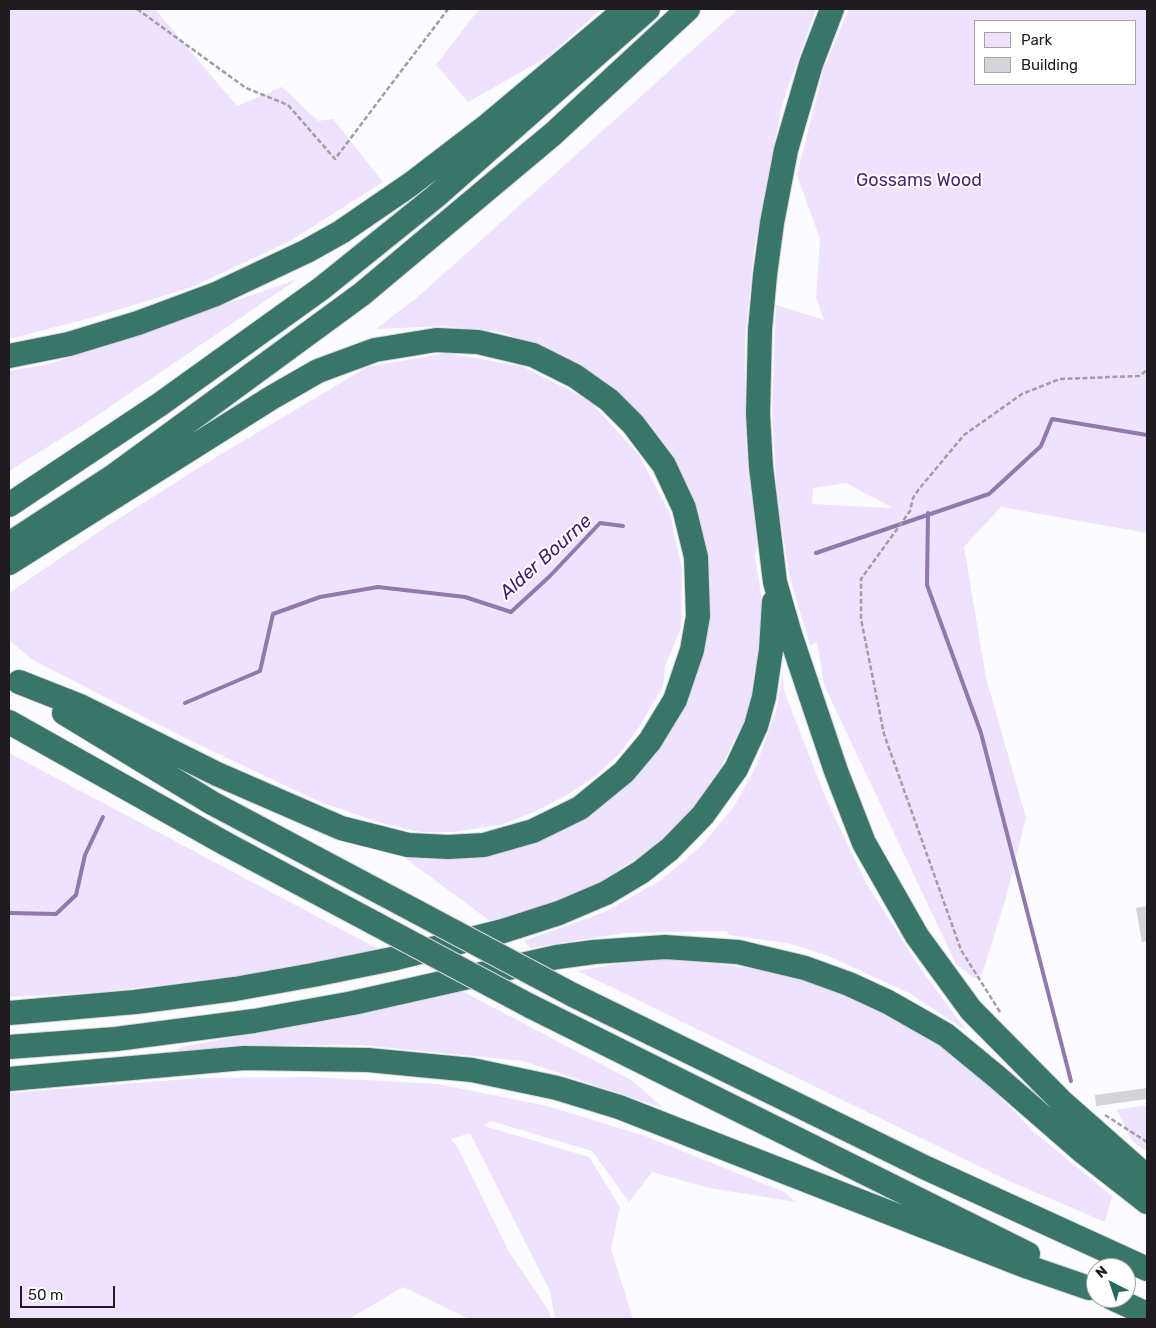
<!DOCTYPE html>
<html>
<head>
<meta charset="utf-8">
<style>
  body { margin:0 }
  #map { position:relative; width:1156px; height:1328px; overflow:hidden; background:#fcfbfe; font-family:Rubik,sans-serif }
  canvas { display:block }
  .frame { position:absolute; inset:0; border:10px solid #1e1c20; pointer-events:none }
  .legend { position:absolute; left:974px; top:20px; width:162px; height:65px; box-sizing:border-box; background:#fff; border:1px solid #a5a4a6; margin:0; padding:6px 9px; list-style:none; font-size:15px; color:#1e1c20 }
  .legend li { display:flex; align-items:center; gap:10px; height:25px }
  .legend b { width:25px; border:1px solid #a5a4a6 }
  .north { position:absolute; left:1086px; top:1258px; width:50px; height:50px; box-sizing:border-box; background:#fff; border:1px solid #a5a4a6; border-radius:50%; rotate:319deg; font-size:14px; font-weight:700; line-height:20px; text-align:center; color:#1e1c20 }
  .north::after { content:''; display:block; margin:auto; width:18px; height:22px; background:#24695d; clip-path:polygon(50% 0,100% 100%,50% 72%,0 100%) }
  .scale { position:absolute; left:20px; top:1286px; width:95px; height:22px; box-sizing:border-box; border:2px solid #1e1c20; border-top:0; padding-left:6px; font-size:15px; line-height:18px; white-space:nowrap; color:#1e1c20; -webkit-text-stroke:4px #fff; paint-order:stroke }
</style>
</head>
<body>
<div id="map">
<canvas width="1156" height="1328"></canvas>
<div class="frame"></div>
<ul class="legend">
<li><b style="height:14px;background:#eee2ff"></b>Park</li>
<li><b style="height:14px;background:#d5d2da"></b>Building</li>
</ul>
<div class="north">N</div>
<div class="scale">50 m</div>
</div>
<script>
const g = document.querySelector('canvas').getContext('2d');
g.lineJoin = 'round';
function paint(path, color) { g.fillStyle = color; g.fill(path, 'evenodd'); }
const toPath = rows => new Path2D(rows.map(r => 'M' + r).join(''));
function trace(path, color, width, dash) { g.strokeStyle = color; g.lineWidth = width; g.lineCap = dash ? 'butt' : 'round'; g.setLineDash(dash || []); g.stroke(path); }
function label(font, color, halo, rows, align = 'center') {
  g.font = font + ' Rubik,sans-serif'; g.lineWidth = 4; g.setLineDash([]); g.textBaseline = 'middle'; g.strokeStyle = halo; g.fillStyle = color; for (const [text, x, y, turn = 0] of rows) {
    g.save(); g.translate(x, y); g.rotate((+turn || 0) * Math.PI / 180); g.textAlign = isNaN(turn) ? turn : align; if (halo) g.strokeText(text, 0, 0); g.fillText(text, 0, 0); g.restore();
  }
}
paint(toPath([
  [9,9,155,9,237,106,282,87,318,121,333,119,383,182,290,241,192,287,94,317,9,339],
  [479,9,601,9,549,56,468,102,436,65],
  [738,9,816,9,782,105,754,250,745,340,746,443,759,539,755,556,761,595,761,637,752,703,745,728,735,738,711,788,669,838,575,897,490,921,405,858,475,856,569,826,694,677,691,496,658,436,617,390,565,356,501,332,443,326,376,329,420,295],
  [849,9,1147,9,1147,533,1001,507,964,547,986,678,1026,818,1005,901,982,974,974,978,956,964,824,685,817,642,810,646,789,574,777,497,772,410,776,305,824,320,816,298,820,239,797,175,824,68],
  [975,21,1135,21,1135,84,975,84],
  [846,483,891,507,891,508,812,504,813,488],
  [296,280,86,423,9,471,9,371,49,364],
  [446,353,521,366,589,400,639,455,670,514,682,569,681,628,665,666,663,686,638,729,618,755,596,776,567,795,534,812,500,825,452,832,421,832,385,824,320,802,183,737,33,660,9,640,9,593,109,525,203,465,367,367],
  [783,670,784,691,825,796,865,881,922,971,967,1031,909,993,826,955,787,943,728,935,727,931,624,933,530,948,524,941,607,911,661,880,699,848,733,808,756,766,776,711],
  [9,753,382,951,245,976,89,993,9,997],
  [643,959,683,959,799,975,843,992,929,1035,971,1067,1033,1131,1112,1196,1105,1222,1009,1181,578,971],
  [462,991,633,1081,663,1108,523,1061,362,1045,290,1045,173,1055,181,1047,342,1017],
  [313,1077,438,1084,547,1106,645,1136,784,1192,796,1202,709,1188,652,1172,629,1202,592,1151,491,1121,484,1126,589,1157,620,1207,611,1249,633,1319,555,1319,550,1291,470,1133,451,1139,459,1150,509,1252,549,1311,551,1319,469,1319,403,1287,349,1319,9,1319,9,1093,201,1078],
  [1147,1105,1147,1152,1132,1141,1117,1110]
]), '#eee2ff');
trace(toPath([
  [928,513,927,585,981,733,1071,1081],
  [816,553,989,494,1041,446,1052,419,1147,435],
  [185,703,260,671,273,614,320,597,378,587,465,597,511,612,550,576,600,523,623,526],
  [9,913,56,914,76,895,85,855,103,817]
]), '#9079ab', 4);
paint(toPath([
  [1147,906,1147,941,1142,942,1136,908],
  [1147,1088,1147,1099,1096,1106,1095,1095]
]), '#d5d2da');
const highway = toPath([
  [832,9,811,64,786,150,772,223,765,275,760,330,758,414,761,467,775,582,790,634,836,771,864,843,917,936,971,1010,1061,1101,1147,1177],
  [9,356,69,344,138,323,216,294,307,251,341,232,411,184,488,125,620,14],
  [9,505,159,405,322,288,435,197,648,9],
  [9,544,115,475,362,294,553,134,688,9],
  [9,563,271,398,318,371,375,350,436,340,478,342,533,355,575,376,609,400,633,424,664,465,684,508,696,557,698,616,692,650,675,700,650,741,624,772,580,808,533,831,484,845,448,847,408,845,341,828,217,774,80,706,19,682],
  [64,713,212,803,419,913],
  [9,722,226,844,376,924],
  [573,995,926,1168,1147,1269],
  [530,1006,1028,1254],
  [9,1013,135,1002,235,989,313,975,392,959,503,931,559,913,606,893,641,872,670,849,703,815,736,769,756,726,764,697,771,650,774,602],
  [9,1047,116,1039,254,1021,353,1003,557,957,594,952,665,947,738,952,805,968,849,984,888,1002,946,1035,997,1077,1082,1151,1147,1202],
  [9,1079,244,1058,368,1060,472,1070,557,1088,619,1107,1028,1267,1089,1288],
  [1112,1298,1147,1314]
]);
trace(highway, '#d8d7da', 26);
trace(toPath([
  [137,9,246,88,288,105,335,159,448,9],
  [1000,1012,961,950,884,734,861,619,861,579,910,511,913,498,919,489,964,435,1022,394,1060,379,1139,376,1147,370],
  [1105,1115,1147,1142]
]), '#a09fa2', 2.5, [5, 2.5]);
trace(highway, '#397569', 24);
const highwayBridge = toPath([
  [419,913,573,995],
  [376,924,530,1006]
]);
trace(highwayBridge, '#d8d7da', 26, []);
trace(highwayBridge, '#397569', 24);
label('18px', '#502576', '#fff', [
  ["Gossams Wood",919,181]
]);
label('italic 19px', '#471b6c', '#fff', [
  ["Alder Bourne",546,557,-42]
]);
</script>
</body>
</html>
